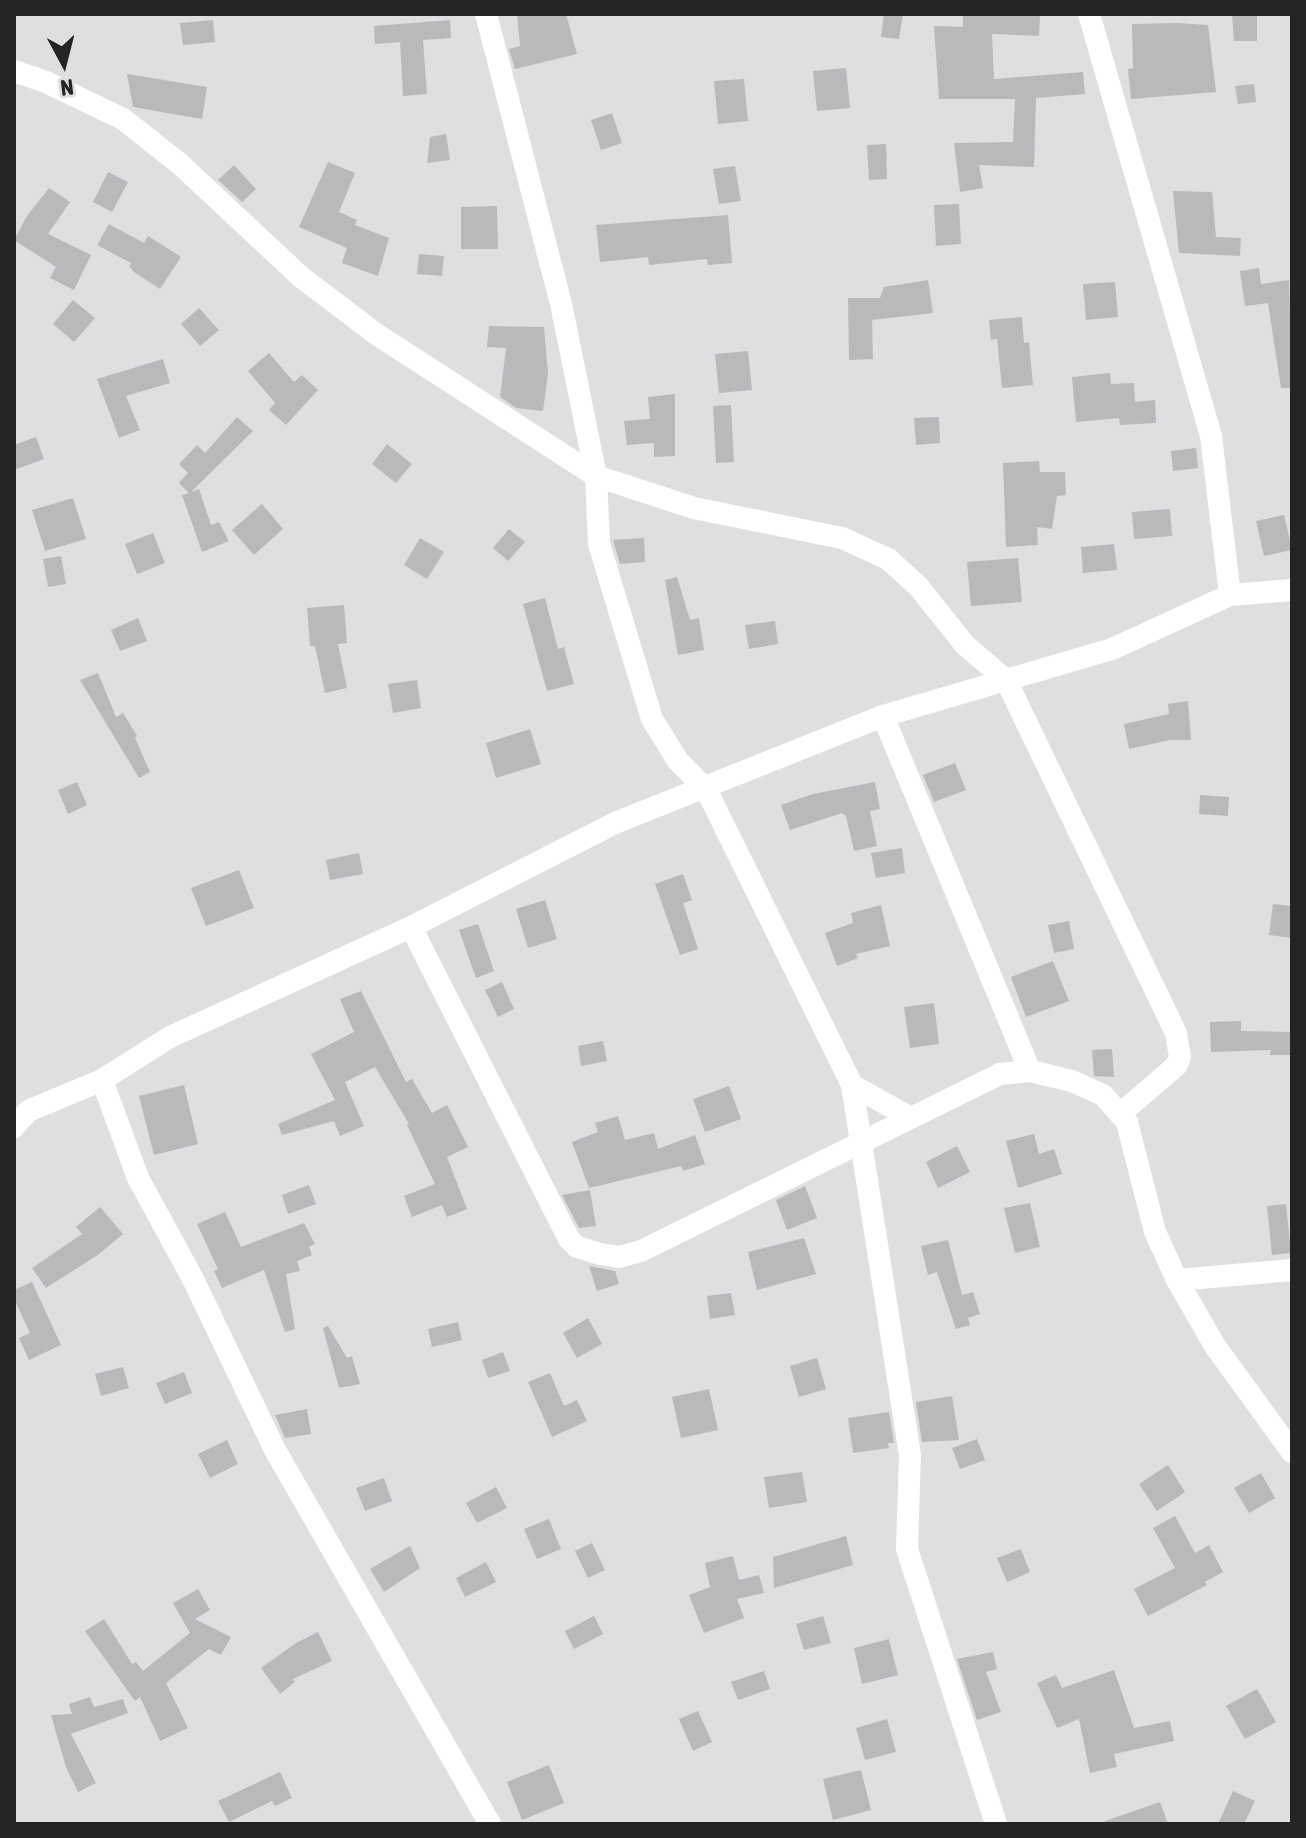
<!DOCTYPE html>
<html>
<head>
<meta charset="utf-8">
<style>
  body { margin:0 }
  #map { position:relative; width:1306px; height:1838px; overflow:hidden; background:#dfdfe2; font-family:"Asap Condensed",sans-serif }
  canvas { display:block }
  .frame { position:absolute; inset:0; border:16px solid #242426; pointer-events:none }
  .north { position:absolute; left:24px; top:24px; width:80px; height:80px; -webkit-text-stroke:6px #dfdfe2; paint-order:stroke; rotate:173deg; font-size:22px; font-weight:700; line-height:32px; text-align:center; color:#242426 }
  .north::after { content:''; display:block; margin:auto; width:28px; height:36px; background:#242426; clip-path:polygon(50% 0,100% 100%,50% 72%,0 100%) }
</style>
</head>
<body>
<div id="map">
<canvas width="1306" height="1838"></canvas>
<div class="frame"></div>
<div class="north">N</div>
</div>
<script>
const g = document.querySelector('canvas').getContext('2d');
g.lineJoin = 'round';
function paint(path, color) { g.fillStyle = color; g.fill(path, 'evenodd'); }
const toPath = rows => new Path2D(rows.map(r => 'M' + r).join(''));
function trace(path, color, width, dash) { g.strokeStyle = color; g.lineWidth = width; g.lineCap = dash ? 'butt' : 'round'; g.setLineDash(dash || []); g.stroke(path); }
paint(toPath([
  [517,14,566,14,577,54,515,69,509,49,520,46],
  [884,14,903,14,899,39,881,37],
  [994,14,1040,16,1039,36,992,34,994,79,1083,72,1085,94,1036,98,1034,167,979,165,983,188,960,192,954,143,1013,142,1015,99,939,99,934,26,963,27,963,16],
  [1232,14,1257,14,1257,41,1234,41],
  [213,20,215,42,183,45,180,23],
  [450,20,451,38,423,40,427,94,403,96,400,42,375,44,374,26],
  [1177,23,1208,25,1216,92,1131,99,1128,69,1133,68,1132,24],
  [846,68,850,108,817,111,813,71],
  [127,74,207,87,202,119,133,107],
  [744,79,748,121,718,124,714,81],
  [1254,84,1256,102,1238,104,1235,86],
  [612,113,622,143,601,150,591,120],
  [446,134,450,160,427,163,430,137],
  [886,144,887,179,869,180,867,145],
  [328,162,355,173,339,212,357,220,355,225,389,238,378,276,342,263,347,248,299,227],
  [234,165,256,189,242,202,218,180],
  [735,166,741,201,719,204,713,169],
  [108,172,128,182,112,212,93,202],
  [49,188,70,202,48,234,91,255,74,290,50,278,56,267,14,240,27,216],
  [1173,191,1212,192,1216,237,1241,238,1240,256,1179,253],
  [959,204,961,244,936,246,934,205],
  [497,206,498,249,461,249,461,207],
  [728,215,732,263,708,265,707,259,649,265,648,257,600,262,596,225],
  [109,224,144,243,148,236,181,257,160,289,134,272,129,266,131,263,97,245],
  [419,254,444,256,442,276,417,274],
  [1259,268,1261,284,1289,280,1292,388,1281,388,1268,303,1245,306,1240,271],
  [928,280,933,313,872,320,873,359,849,360,848,298,880,298,884,287],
  [1115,282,1118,317,1086,320,1083,284],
  [73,300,95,318,74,342,53,324],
  [199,308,219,330,200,346,181,324],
  [1022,317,1024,343,1029,342,1033,385,1002,388,997,339,991,340,989,320],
  [489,326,544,327,548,374,543,411,516,408,500,397,506,348,487,347],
  [748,351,752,390,719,393,715,354],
  [269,353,294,382,302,375,318,390,286,425,269,410,275,403,248,371],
  [163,359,170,383,126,396,140,430,119,438,97,379],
  [1110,373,1111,384,1134,383,1135,402,1155,400,1156,423,1120,425,1119,418,1076,422,1072,377],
  [675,394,675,456,654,457,654,443,627,445,624,421,650,419,648,397],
  [731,405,734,462,716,463,713,406],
  [237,417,253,431,191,492,199,489,211,525,219,522,229,541,202,552,182,495,189,493,179,483,188,473,179,464,197,445,205,453],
  [939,417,940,443,916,445,914,418],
  [36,437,44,459,14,470,14,445],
  [387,444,412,464,396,483,372,464],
  [1196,448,1198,468,1173,471,1171,451],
  [1039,461,1040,472,1065,472,1066,495,1057,496,1052,529,1037,527,1038,545,1006,547,1003,463],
  [73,498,86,539,45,551,32,510],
  [262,504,283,529,254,555,232,530],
  [1170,509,1172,536,1134,539,1132,512],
  [1284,515,1292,550,1264,556,1256,521],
  [509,529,525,542,508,561,493,548],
  [153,533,165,563,137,574,125,544],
  [420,538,444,552,427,579,404,565],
  [644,538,645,562,620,564,613,540],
  [1114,544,1117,570,1083,573,1081,547],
  [61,556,66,584,48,587,43,559],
  [1018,558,1022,602,971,606,967,562],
  [677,577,690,620,699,618,704,650,678,655,665,580],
  [545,598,558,649,564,647,574,684,547,691,523,604],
  [344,605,347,643,338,644,347,688,325,693,315,646,310,646,307,608],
  [138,618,147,641,120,651,111,630],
  [775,621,778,644,749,649,745,625],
  [98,673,116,717,123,713,137,736,135,738,150,772,139,778,80,680],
  [417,680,421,708,393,713,388,684],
  [1188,701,1191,740,1170,740,1129,749,1124,724,1169,714,1168,704],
  [530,729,541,764,496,778,486,743],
  [955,763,966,790,934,802,923,775],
  [77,782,87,805,68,814,58,790],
  [875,782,880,809,870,811,877,846,854,851,846,816,842,813,790,830,781,805,813,794],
  [1200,795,1229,797,1228,816,1199,814],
  [902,848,905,873,876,878,871,853],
  [359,853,363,874,330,880,326,860],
  [239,870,254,908,206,926,191,888],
  [683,874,692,900,683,903,698,949,680,955,655,884],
  [545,900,557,939,528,948,516,909],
  [1273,904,1292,906,1292,938,1269,935],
  [881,905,890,946,856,954,858,958,837,966,825,933,853,923,851,913],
  [1069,921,1074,949,1054,953,1048,925],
  [478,924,494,971,476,978,459,930],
  [1053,961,1069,1001,1026,1017,1011,977],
  [502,982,514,1009,498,1017,485,990],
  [361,991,406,1082,412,1079,432,1113,447,1105,468,1147,447,1157,467,1209,447,1217,442,1205,412,1217,404,1196,435,1184,407,1125,409,1124,375,1067,345,1082,364,1126,340,1136,334,1121,282,1135,278,1124,335,1100,311,1054,354,1032,340,999],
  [934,1003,939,1044,910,1048,904,1007],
  [1241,1021,1241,1031,1292,1032,1292,1055,1270,1055,1271,1050,1211,1052,1210,1022],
  [603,1041,607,1061,581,1066,578,1046],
  [1112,1049,1114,1077,1094,1076,1092,1050],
  [184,1085,198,1144,154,1155,139,1096],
  [729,1086,741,1119,705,1132,693,1099],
  [618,1116,625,1140,654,1133,658,1149,695,1135,705,1164,683,1171,681,1166,589,1188,572,1142,598,1132,595,1123],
  [1034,1134,1039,1154,1054,1149,1062,1174,1018,1188,1006,1141],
  [957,1146,970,1172,938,1188,926,1162],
  [309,1185,316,1204,288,1214,282,1195],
  [805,1186,817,1218,787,1230,776,1200],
  [590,1190,596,1226,579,1228,562,1195],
  [1030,1203,1040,1247,1015,1253,1004,1208],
  [1286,1204,1291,1253,1272,1255,1267,1206],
  [100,1207,123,1234,99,1254,46,1288,32,1268,82,1234,76,1227],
  [225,1212,241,1247,304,1223,315,1244,309,1247,312,1255,297,1261,300,1271,286,1274,295,1329,285,1332,264,1270,222,1288,214,1271,218,1269,197,1224],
  [804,1238,816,1274,757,1290,748,1252],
  [948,1240,962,1295,973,1292,980,1314,968,1318,970,1325,956,1329,937,1272,928,1275,921,1246],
  [589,1266,615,1271,619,1284,597,1291],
  [32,1282,61,1345,29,1360,19,1338,30,1333,14,1299,14,1290],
  [731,1293,735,1315,710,1319,707,1296],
  [588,1318,602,1344,577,1358,563,1333],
  [458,1322,462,1340,432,1347,428,1329],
  [328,1326,347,1358,352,1356,360,1384,339,1388,323,1328],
  [503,1352,510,1371,488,1378,482,1360],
  [817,1358,826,1389,799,1397,790,1366],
  [123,1367,129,1388,101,1396,95,1374],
  [184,1372,192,1393,165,1404,156,1383],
  [550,1373,564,1406,577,1400,587,1421,552,1437,528,1382],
  [709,1389,718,1430,681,1438,672,1397],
  [952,1396,959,1440,922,1442,916,1402],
  [307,1409,311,1434,285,1438,275,1415],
  [889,1412,894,1443,888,1443,889,1448,853,1453,848,1418],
  [977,1439,985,1460,960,1469,952,1448],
  [227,1440,238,1464,210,1478,198,1454],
  [1168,1465,1185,1492,1157,1511,1139,1484],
  [802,1472,807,1502,769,1508,764,1477],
  [1261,1473,1275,1498,1249,1513,1234,1488],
  [384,1478,392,1501,365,1511,356,1488],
  [496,1487,507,1508,477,1523,466,1503],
  [1175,1516,1195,1553,1209,1545,1223,1572,1205,1582,1207,1585,1148,1616,1134,1589,1175,1568,1153,1528],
  [549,1519,561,1549,537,1559,524,1529],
  [846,1536,853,1565,774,1588,773,1557],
  [592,1543,605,1570,588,1578,575,1551],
  [410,1546,420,1568,384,1592,370,1569],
  [1021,1549,1030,1572,1007,1582,997,1558],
  [733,1556,739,1580,759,1575,764,1593,737,1599,744,1618,704,1633,689,1595,710,1587,705,1563],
  [486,1562,496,1582,465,1597,456,1578],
  [198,1589,210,1610,195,1619,231,1637,221,1655,209,1649,166,1683,188,1728,160,1741,140,1697,135,1701,85,1631,104,1619,132,1664,136,1662,143,1671,190,1633,173,1603],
  [594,1616,603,1634,574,1649,565,1631],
  [823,1616,831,1643,804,1650,796,1624],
  [318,1632,332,1661,293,1679,295,1682,280,1694,261,1668,296,1643],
  [889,1639,898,1675,862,1684,854,1648],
  [993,1652,997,1669,986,1672,1001,1712,977,1720,957,1659],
  [1114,1670,1134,1728,1170,1721,1174,1741,1114,1754,1117,1767,1090,1773,1079,1719,1057,1728,1037,1683,1056,1675,1062,1688],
  [764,1671,770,1689,738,1700,731,1682],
  [1257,1689,1276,1722,1245,1739,1226,1706],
  [90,1697,94,1707,123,1699,128,1713,71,1734,96,1783,78,1792,66,1767,51,1715,72,1714,69,1704],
  [698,1711,712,1742,693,1751,679,1719],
  [887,1719,896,1752,865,1760,856,1728],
  [549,1765,564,1803,522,1820,507,1782],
  [861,1770,871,1810,833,1820,823,1779],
  [280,1772,292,1798,275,1806,272,1801,229,1822,218,1801],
  [1233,1791,1255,1801,1244,1824,1218,1824],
  [1160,1802,1168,1824,1105,1824,1105,1821]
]), '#b9b9bc');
trace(toPath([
  [486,14,561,304,596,476,599,544,652,719,678,761,706,789,852,1085,910,1455,907,1549,996,1824],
  [1089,14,1211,436,1230,595],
  [14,71,46,82,123,119,180,164,301,277,376,334,596,476,694,508,842,538,888,559,918,586,965,645,1006,680,1176,1033,1180,1057,1176,1066,1120,1114],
  [883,716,1030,1071],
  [411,927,569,1239,577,1247,600,1254,619,1257,641,1251,1000,1074,1030,1071,1072,1081,1103,1095,1127,1122,1155,1232,1177,1280,1215,1346,1292,1452],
  [102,1080,138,1178,193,1279,275,1450,490,1824],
  [852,1085,911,1118],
  [14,1127,28,1111,102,1080,170,1037,411,927,615,823,883,716,1112,649,1230,595,1292,590],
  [1177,1280,1292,1270]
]), '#fff', 22);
</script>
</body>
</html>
